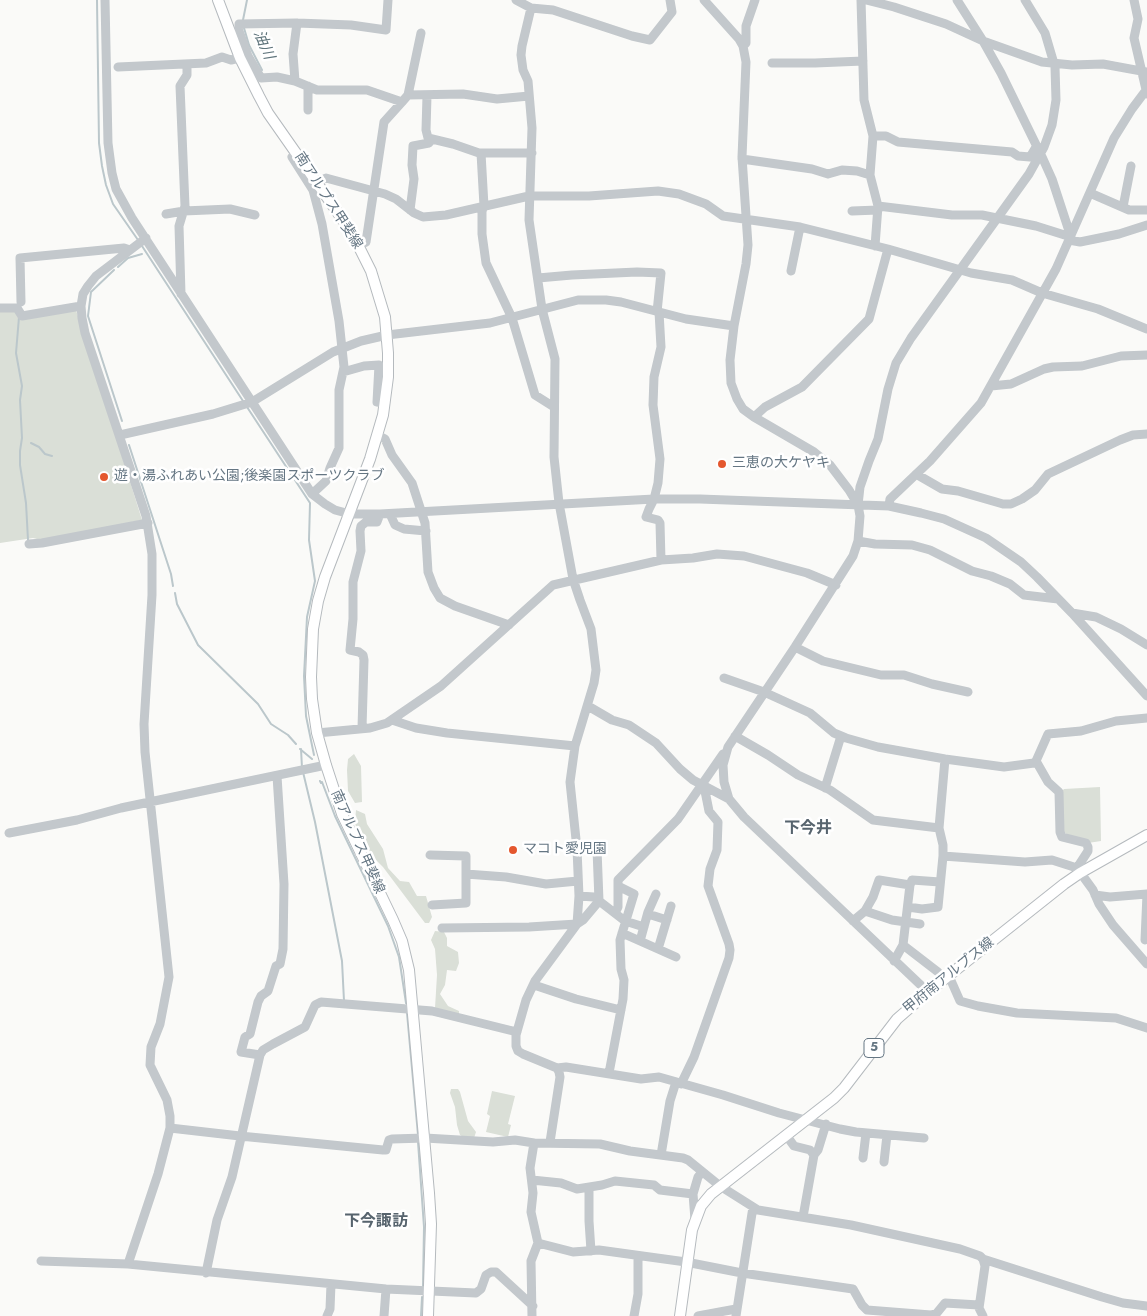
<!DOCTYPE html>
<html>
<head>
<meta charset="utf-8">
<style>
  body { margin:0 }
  canvas { display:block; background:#fafaf8 }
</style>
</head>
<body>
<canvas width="1147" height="1316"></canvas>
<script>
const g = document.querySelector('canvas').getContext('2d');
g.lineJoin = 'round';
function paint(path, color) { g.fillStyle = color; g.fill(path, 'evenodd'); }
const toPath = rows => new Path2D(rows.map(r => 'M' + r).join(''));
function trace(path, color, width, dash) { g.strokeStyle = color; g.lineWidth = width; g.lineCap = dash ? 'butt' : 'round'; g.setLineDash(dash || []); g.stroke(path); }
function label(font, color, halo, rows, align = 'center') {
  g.font = font + ' Jost,"Noto Sans JP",sans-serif'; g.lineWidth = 5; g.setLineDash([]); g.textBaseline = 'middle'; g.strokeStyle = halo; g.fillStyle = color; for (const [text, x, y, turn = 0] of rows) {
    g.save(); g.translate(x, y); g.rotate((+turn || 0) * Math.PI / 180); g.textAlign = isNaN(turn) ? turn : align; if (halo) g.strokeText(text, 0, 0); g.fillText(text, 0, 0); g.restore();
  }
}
paint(toPath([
  [15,310,17,315,76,310,142,520,41,540,33,538,0,543,0,311],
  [354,754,361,766,362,802,355,803,348,791,347,770,348,759],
  [1100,787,1101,841,1088,843,1071,838,1062,830,1062,791,1064,789],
  [356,810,365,814,367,824,383,849,388,868,400,881,409,882,417,896,426,896,432,917,429,923,425,923,383,867,372,856,357,831,355,822],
  [435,931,444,932,447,938,447,946,458,952,459,963,456,971,447,970,445,985,440,994,448,1006,459,1011,459,1014,435,1008,437,975,435,949,431,940],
  [451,1089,458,1089,460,1092,468,1121,476,1132,474,1138,465,1138,460,1135,457,1125,455,1107,450,1093],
  [492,1091,515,1096,508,1124,511,1125,508,1137,486,1132,490,1116,487,1114]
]), '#dadfd7');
trace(toPath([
  [97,0,99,143,102,166,106,185,113,204,138,240],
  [243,20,247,0],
  [244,28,249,45,262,70],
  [142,246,243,401],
  [118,267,128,258,142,254],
  [114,270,91,292,88,316,122,421],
  [19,317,16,353,22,386,20,400,22,438,20,451,20,465,26,503,28,540],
  [247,407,310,503,309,540,315,581,307,617,304,676,306,716,314,755],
  [31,443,39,447,45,454,52,456],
  [129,445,171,574,173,586],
  [175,593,177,604,198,645,258,704,271,724,288,735,296,744],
  [300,749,312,759],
  [301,749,302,768],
  [303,772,315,822,342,961,344,1001],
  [320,781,321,783,322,782,335,816,388,926,399,957,406,1003],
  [407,1013,418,1135],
  [418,1142,424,1227,423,1286],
  [421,1316,422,1297]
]), '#bbc7cb', 2);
const major = toPath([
  [218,0,240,58,259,96,268,113,352,233,371,271,385,317,388,353,388,377,383,415,370,459,325,577,318,601,313,629,311,677,312,699,317,733,326,765,342,814,393,920,402,941,409,970,429,1193,431,1224,428,1316],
  [680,1316,692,1230,701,1206,711,1194,834,1098,844,1088,897,1019,928,992,1064,884,1080,873,1147,835]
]);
trace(major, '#b5babe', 12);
trace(toPath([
  [105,0,108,143,112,173,116,189,132,218,312,494,325,504,335,510,350,514,380,514,654,499,700,499,889,506,921,513,944,519,986,538,1021,562,1037,577,1072,613,1147,696],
  [516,0,531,8,553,10,632,36,650,40,672,12,670,0],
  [704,0,739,39,743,46,746,62,742,157,748,245,746,264,734,326,730,360,731,383,737,399,743,409,754,417,814,452,830,465,849,490,858,505,860,516,858,541,853,556,795,647,728,747,723,765,724,782,729,799,744,817,928,992],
  [861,0,864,100,873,136,870,175,878,206,875,246],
  [866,0,894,7,946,24,983,41,1042,62,1072,65,1103,64,1147,72],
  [957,0,983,41,1001,73,1043,159,1052,179,1071,237],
  [1134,0,1138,19,1134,38,1147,94],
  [531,8,522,46,521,55,523,70,528,81,532,128,529,220,542,309,555,359,554,457,559,503,573,579,580,600,591,629,596,670,594,683,575,746,570,782,577,849,579,896,577,924,535,981,526,1000,516,1035,516,1046,518,1051,523,1054,557,1068,559,1072,560,1077,550,1142],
  [743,46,746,43,746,26,755,0],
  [248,56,239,31,239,24,297,23,351,25,386,30,388,0],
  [772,63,815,63,863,61],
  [118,67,206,63,222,57,231,60,248,56,261,78,277,77,295,81,317,90,367,90,402,102,408,95,421,33],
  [295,81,293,54,297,23],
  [308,86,308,110],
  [408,95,463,94,497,99,529,96],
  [427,96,426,130,428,138,453,144,479,153,532,153],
  [873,136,886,136,898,142,1012,152,1018,156,1030,157,1036,147],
  [297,153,292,157,313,190,322,224,339,321,344,367,339,390,339,448,330,468,326,481,312,494],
  [481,153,484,206,482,211,482,234,486,263,512,318,535,395,554,407],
  [742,159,812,169,828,174,842,170,857,171,870,175],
  [317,182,326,178,385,194,396,199,414,213,423,217,446,215,529,196,589,196,658,191,679,194,706,204,723,216,800,227,888,249,971,273,1012,280,1042,293,1098,309,1147,329],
  [1090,193,1129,210,1147,210],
  [878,206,952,215,982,215,1036,226,1071,237],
  [1123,207,1131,166],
  [410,210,414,179,412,165,413,146,429,143,431,139],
  [852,211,878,210],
  [166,214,184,211,230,209,255,215],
  [1069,240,1080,242,1119,234,1147,225],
  [359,245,366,242,384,122,402,102],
  [791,271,800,227],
  [538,278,572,275,637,272,661,273,657,312],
  [181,294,179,226,185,206,180,86,187,75,187,64],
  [21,302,20,258,124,248,130,250],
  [0,308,17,308,22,316,81,306],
  [659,312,661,347,654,377,653,405,660,459,658,483,654,499,649,509,646,517,658,520,660,523,661,560],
  [343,372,364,366,379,365,377,402,385,403],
  [991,386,1011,384,1044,369,1053,367,1082,366,1121,356,1147,355],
  [754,417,765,407,802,387,869,319,888,249],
  [120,435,213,414,252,402,333,352,361,341,387,335,490,323,578,300,606,300,621,302,686,319,734,326],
  [377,435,385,439,392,455,412,483,425,523,428,572,434,588,440,598,455,606,509,625],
  [916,474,942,489,958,491,1003,504,1011,504,1022,499,1035,490,1048,474,1120,440,1133,435,1147,434],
  [858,505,860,487,869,461,878,439,888,389,896,363,911,338,1029,174,1044,147,1052,125,1056,100,1055,67,1045,33,1025,0],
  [889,506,890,499,930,461,981,403,1056,269,1114,138,1132,109,1147,89],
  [390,514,395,525,404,529,426,531],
  [858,541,875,544,912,545,930,550,972,571,991,576,1010,584,1024,595,1058,599],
  [29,544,42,543,148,523],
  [1072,613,1096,617,1121,629,1147,645],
  [795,647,823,661,881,675,904,675,932,684,968,692],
  [724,678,764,692,810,713,834,733,846,738,878,747,945,759,1004,767,1034,763,1036,761,1048,734,1081,731,1116,721,1147,718],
  [588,706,612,720,629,725,656,743,680,769,693,780,729,799],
  [392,720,416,728,447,733,575,746],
  [362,728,364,660,363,655,359,652,350,650,353,619,353,582,361,551,360,531,361,526,366,522,377,522,380,514],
  [317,733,370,728,387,723,441,686,553,585,661,560,693,558,717,554,744,556,807,573,836,585],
  [735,736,768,755,798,775,830,790,873,820,939,828],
  [1036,761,1048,782,1059,792,1060,832,1062,837,1086,843,1088,847,1088,851,1077,868,1093,890,1099,904,1113,925,1147,964],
  [825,788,841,736],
  [9,833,77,820,121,808,326,765],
  [430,855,466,856,466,903,432,905],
  [943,856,1025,862,1052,860,1077,868],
  [466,874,506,877,546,884,578,881],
  [1095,895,1110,897,1147,894,1145,940],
  [579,896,594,897,625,921,644,927],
  [908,907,922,909,938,907,943,856,943,845,939,828,945,759],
  [865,911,892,920,920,924],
  [615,913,618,907,618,880,678,819,723,754],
  [648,914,667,920],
  [853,921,865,911,873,897,879,880,910,885],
  [442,928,529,927,577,924,583,920,599,901,597,849,576,845],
  [622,933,676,957],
  [640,941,648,912,656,894],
  [903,945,938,972,943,979],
  [658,949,671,906],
  [894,961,903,945,910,885,912,880,940,882],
  [949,976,960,1001,978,1006,1017,1013,1116,1018,1147,1028],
  [534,985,576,999,621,1010],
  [260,1055,241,1052,245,1037,250,1034,258,1002,261,996,268,991,276,966,280,964,283,949,284,884,277,776],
  [557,1068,566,1067,641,1079,659,1077,723,1095,779,1113,840,1129,856,1132,924,1138],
  [609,1073,623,999,624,980,621,969,620,940,634,894,618,886],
  [681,1084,694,1057,729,958,730,950,729,944,708,886,710,869,717,850,718,822,709,811,704,786],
  [170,1128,240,1136,383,1150,386,1150,389,1140,392,1139,425,1138,493,1142,515,1140,534,1143,600,1144,630,1151,683,1158,688,1160,720,1186,758,1210,851,1225,960,1249,980,1256,983,1259,985,1266,979,1308,983,1316],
  [786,1135,794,1146,810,1150,814,1155],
  [661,1155,670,1101,676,1082],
  [863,1158,866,1133],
  [884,1162,887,1135],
  [532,1180,561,1183,577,1189,602,1185,615,1181,654,1185,660,1190,693,1194],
  [589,1187,589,1221,591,1251],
  [803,1217,814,1155,818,1150,826,1124],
  [695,1220,693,1194,698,1177,702,1172],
  [538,1243,573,1252,599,1250,686,1262,742,1273,853,1289,862,1305,867,1310,931,1315,936,1314,945,1303,979,1305],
  [983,1259,1102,1297,1123,1303,1147,1306],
  [41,1261,128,1264,386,1289,476,1293,481,1289,486,1275,491,1272,496,1272,533,1306],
  [128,1264,158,1174,170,1128,170,1116,167,1100,150,1065,151,1047,160,1024,169,977,145,752,144,724,152,595,152,554,146,516,85,333,82,318,81,306,83,294,88,286,96,276,146,238],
  [206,1273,217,1220,232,1177,260,1055,263,1050,273,1044,305,1027,315,1005,321,1002,432,1011,517,1032],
  [327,1316,330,1309,331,1284],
  [384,1316,386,1289],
  [532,1316,531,1261,538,1243,531,1212,533,1193,530,1168,534,1143],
  [634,1316,638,1294,638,1256],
  [698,1316,736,1309],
  [736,1316,753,1207]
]), '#c3c8cc', 9);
trace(major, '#fff', 10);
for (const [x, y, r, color] of [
  [722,464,5,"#e4572e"],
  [104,477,5,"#e4572e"],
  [513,850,5,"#e4572e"]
]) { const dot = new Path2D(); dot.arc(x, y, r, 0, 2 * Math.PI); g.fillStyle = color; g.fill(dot); trace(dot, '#fff', 2); }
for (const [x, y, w] of [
  [874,1048,20]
]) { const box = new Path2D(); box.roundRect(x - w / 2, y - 9.5, w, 19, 4); g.fillStyle = '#fff'; g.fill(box); trace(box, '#657683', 1); }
label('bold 12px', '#657683', null, [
  ["5",874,1048]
]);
label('14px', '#657683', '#fff', [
  ["南アルプス甲斐線",328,201,57],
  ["南アルプス甲斐線",357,842,66],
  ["甲府南アルプス線",949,976,-39]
]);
label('14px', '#657683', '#fff', [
  ["三恵の大ケヤキ",732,464],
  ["遊・湯ふれあい公園;後楽園スポーツクラブ",114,477],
  ["マコト愛児園",523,850]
], 'left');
label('italic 15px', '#60757c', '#fff', [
  ["油川",263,45,67]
]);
label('bold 16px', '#57646e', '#fff', [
  ["下今井",808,829],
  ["下今諏訪",376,1222]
]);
</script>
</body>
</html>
